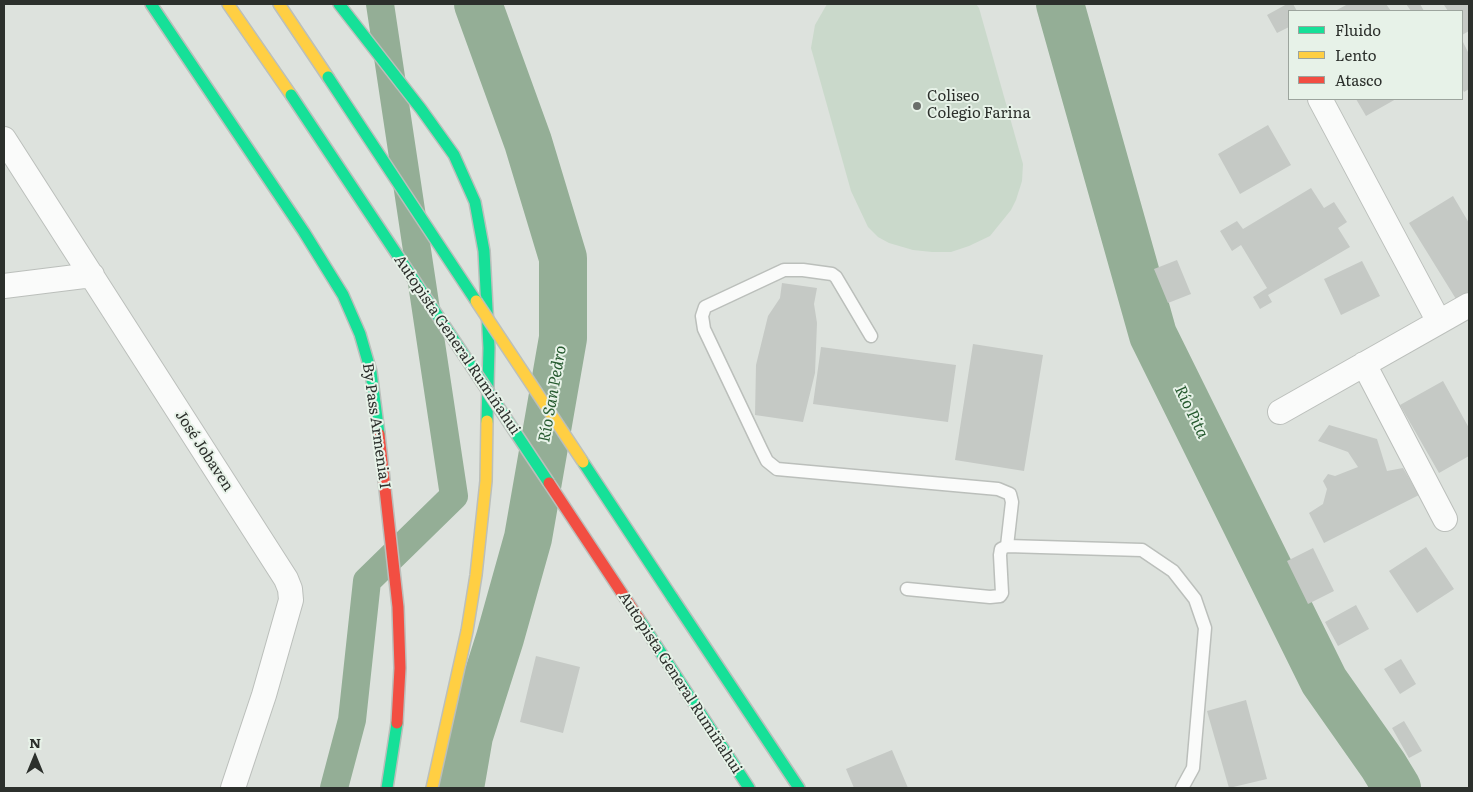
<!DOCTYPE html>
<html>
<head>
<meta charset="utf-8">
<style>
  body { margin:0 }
  #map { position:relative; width:1473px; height:792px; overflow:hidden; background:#dde2dd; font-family:Literata,serif }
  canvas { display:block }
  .frame { position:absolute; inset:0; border:5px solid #2c302c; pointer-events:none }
  .legend { position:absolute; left:1288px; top:10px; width:175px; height:90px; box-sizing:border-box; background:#e7f2e8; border:1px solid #9ca49d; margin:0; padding:6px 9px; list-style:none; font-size:15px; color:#2c302c }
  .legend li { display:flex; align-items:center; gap:10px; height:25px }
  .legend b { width:25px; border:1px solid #9ca49d }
  .north { position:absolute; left:10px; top:732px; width:50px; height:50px; -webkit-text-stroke:4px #e7f2e8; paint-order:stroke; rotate:0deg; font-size:14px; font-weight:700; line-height:20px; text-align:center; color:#2c302c }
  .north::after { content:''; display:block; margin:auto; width:18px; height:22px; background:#2c302c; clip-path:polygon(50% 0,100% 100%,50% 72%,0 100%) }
</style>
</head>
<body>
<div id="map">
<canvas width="1473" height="792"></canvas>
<div class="frame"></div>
<ul class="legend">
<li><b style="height:6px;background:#16e098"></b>Fluido</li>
<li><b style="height:6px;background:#ffcf43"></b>Lento</li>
<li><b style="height:6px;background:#f24e42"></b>Atasco</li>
</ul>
<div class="north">N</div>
</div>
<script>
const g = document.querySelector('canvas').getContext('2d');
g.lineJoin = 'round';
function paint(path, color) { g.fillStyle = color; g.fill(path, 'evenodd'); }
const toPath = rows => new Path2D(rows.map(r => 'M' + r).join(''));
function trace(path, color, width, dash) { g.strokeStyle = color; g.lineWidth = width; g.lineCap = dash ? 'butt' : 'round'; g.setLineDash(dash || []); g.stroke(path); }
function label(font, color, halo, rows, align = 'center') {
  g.font = font + ' Literata,serif'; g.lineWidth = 4; g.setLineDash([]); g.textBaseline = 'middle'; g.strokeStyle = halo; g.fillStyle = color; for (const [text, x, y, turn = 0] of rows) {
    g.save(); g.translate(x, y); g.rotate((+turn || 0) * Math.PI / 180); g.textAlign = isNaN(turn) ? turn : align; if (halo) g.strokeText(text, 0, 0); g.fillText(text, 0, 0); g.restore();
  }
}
paint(toPath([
  [827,4,976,4,979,8,1023,164,1022,181,1016,200,1011,210,990,236,969,246,951,252,932,252,913,250,889,243,878,237,868,227,851,191,811,48,815,25]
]), '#cad9cb');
trace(toPath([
  [334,788,352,720,367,581,454,496,380,4]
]), '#94ae96', 28);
trace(toPath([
  [1060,4,1153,335,1324,681,1383,765,1397,788],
  [460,788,469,736,500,638,528,538,563,338,563,258,528,142,478,4]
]), '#94ae96', 48);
paint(toPath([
  [1287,4,1293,4,1297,11,1289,11,1289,27,1277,33,1267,15],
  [1348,4,1386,4,1391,11,1335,11],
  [1406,4,1420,4,1424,11,1411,11],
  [1447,4,1469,4,1469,31,1462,35,1462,11,1448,11,1444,5],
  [1463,42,1469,54,1469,89,1464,92,1462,88,1462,43],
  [1356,99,1396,99,1366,116],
  [1268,125,1291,165,1240,194,1218,154],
  [1311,188,1324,208,1334,202,1347,222,1338,228,1350,247,1268,295,1272,302,1260,309,1253,297,1267,288,1241,245,1232,251,1220,231,1237,221,1243,229],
  [1453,196,1469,223,1469,291,1456,299,1409,223],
  [1177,260,1191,294,1168,303,1154,269],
  [1362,261,1380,296,1341,315,1324,279],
  [782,283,817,288,814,304,817,323,815,373,803,422,755,415,756,365,768,316,780,298],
  [973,344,1043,355,1024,471,955,460],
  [821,347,956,365,948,422,813,404],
  [1443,381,1469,428,1469,456,1439,473,1400,405],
  [1329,425,1377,439,1387,471,1403,468,1419,495,1324,543,1309,513,1323,504,1327,489,1323,481,1328,474,1335,476,1358,467,1348,452,1318,441],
  [1426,547,1454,589,1417,613,1389,571],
  [1313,548,1334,591,1308,604,1287,561],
  [1356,605,1369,629,1338,646,1325,622],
  [536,656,580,667,563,733,520,722],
  [1401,659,1416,684,1400,694,1384,669],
  [1246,700,1267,779,1229,788,1207,711],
  [1404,721,1422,751,1409,758,1392,728],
  [892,750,908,788,854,788,846,769]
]), '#c5c9c5');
const lane = toPath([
  [871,336,836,277,832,274,803,270,784,270,705,307,702,316,704,329,761,449,767,461,777,469,998,489,1010,494,1012,502,1007,546],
  [907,589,990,597,1000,596,1002,593,1000,555,1001,549,1007,546,1142,550,1173,571,1195,599,1205,628,1193,768,1182,788]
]);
const street = toPath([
  [1320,99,1439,322],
  [4,139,286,579,290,589,291,600,264,695,233,788],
  [4,286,92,275],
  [1364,364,1445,519],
  [1280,412,1469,305]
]);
const fast = toPath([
  [151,4,304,232,343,295,360,334,371,372,379,434],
  [339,4,421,109,454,155,475,202,484,251,489,348,487,421],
  [672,597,799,788],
  [639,619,749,788],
  [387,788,397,723]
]);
const slow = toPath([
  [228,4,291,95],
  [279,4,328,77],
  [432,788,467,631,476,575,486,481,487,421]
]);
const jam = toPath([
  [379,434,398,607,400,668,397,723]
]);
trace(lane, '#bbbfbb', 15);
trace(street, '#bbbfbb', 26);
trace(fast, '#bbbfbb', 14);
trace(slow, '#bbbfbb', 14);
trace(jam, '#bbbfbb', 14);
trace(lane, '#fafbfa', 12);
trace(street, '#fafbfa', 24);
trace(fast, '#16e098', 11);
trace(slow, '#ffcf43', 11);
trace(jam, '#f24e42', 11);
const fastBridge = toPath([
  [328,77,476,301],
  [291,95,549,483],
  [583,462,672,597]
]);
const slowBridge = toPath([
  [476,301,583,462]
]);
const jamBridge = toPath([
  [549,483,639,619]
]);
trace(fastBridge, '#bbbfbb', 14, []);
trace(slowBridge, '#bbbfbb', 14, []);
trace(jamBridge, '#bbbfbb', 14, []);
trace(fastBridge, '#16e098', 11);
trace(slowBridge, '#ffcf43', 11);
trace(jamBridge, '#f24e42', 11);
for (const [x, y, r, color] of [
  [917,106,5,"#6a6e6a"]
]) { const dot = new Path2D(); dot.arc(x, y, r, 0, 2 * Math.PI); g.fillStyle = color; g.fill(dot); trace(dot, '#e7f2e8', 2); }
label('15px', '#2c302c', '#e7f2e8', [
  ["Coliseo",927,97],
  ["Colegio Farina",927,114]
], 'left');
label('15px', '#2c302c', '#e7f2e8', [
  ["Autopista General Rumiñahui",457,345,56],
  ["By Pass Armenia I",376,426,82],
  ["José Jobaven",204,451,57],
  ["Autopista General Rumiñahui",680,683,57]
]);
label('italic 16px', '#25592e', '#e7f2e8', [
  ["Río San Pedro",553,394,-80],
  ["Río Pita",1191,412,64]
]);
</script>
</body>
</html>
